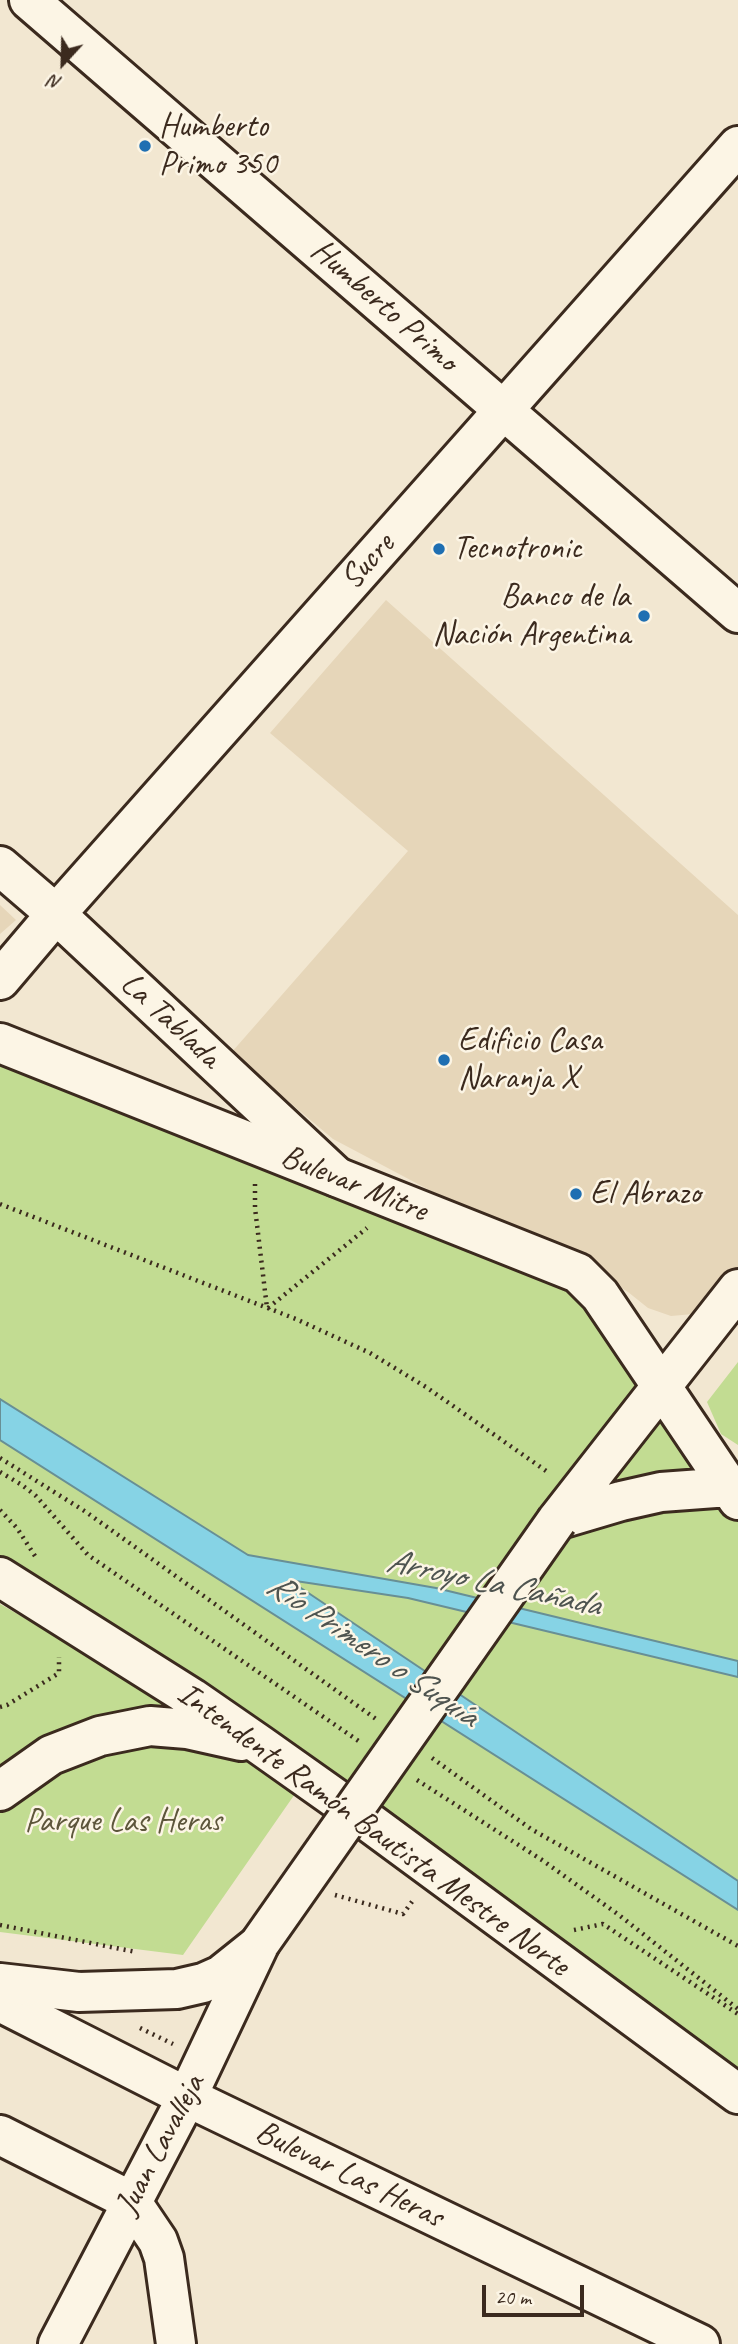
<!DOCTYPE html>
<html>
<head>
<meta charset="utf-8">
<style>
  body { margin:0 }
  #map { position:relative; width:738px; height:2344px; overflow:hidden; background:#f2e7d1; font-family:Caveat,sans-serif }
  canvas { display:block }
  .north { position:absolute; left:28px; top:28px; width:70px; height:70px; -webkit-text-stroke:5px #fcf5e5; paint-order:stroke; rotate:202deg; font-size:19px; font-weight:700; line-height:28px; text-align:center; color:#3b2a1e }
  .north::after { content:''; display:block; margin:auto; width:24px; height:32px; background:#3b2a1e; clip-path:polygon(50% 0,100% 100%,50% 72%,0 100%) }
  .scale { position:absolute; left:482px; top:2285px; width:102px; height:32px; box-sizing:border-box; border:4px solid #3b2a1e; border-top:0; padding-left:9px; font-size:21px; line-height:24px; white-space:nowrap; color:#3b2a1e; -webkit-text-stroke:5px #fcf5e5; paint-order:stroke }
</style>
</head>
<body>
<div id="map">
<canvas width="738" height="2344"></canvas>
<div class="north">N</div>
<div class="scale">20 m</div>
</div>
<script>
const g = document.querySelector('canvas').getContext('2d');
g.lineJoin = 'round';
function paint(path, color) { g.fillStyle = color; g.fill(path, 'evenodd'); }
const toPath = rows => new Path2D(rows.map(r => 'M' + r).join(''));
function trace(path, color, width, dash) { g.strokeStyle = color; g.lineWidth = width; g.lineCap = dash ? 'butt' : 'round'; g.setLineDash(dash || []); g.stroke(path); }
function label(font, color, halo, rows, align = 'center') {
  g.font = font + ' Caveat,sans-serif'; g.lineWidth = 5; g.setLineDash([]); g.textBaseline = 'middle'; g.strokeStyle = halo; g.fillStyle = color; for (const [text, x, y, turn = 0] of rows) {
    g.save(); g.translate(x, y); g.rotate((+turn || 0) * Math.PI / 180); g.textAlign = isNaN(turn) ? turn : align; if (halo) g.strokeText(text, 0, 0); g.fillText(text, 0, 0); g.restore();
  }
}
paint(toPath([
  [386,600,738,915,738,1289,693,1314,671,1316,648,1308,628,1292,566,1254,435,1193,333,1139,231,1053,408,851,270,733],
  [0,905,16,920,0,934]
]), '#e6d6b9');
paint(toPath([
  [0,1043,578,1273,738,1500,738,1881,289,1581,0,1399],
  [738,1362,738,1445,721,1434,707,1402],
  [0,1440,738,1910,738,2094,0,1577],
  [0,1604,148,1689,297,1791,183,1955,0,1932]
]), '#c2dc92');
const water = toPath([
  [0,1399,248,1555,436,1588,738,1661,738,1677,408,1598,289,1580,738,1881,738,1910,0,1440,0,1399]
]);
paint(water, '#86d3e5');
trace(water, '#688f95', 2);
const minor = toPath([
  [0,866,56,914,337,1177],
  [0,980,56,914,738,146],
  [0,2135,131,2201,158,2241,164,2258,176,2344]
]);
const tertiary = toPath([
  [661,1387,738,1289]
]);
const secondary = toPath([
  [0,2002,187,2097,700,2344]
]);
const primary = toPath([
  [29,0,738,613],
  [0,1043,578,1273,600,1295,738,1500],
  [557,1520,621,1501,661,1492,729,1487],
  [557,1520,661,1387],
  [0,1577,192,1698,260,1745,366,1820,738,2094],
  [0,1791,51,1755,100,1736,150,1726,187,1729,241,1741],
  [0,1983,79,1992,177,1989,203,1983,221,1975,256,1947],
  [58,2344,187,2097,260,1943]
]);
trace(minor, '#3b2a1e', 44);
trace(tertiary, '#3b2a1e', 44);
trace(secondary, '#3b2a1e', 44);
trace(primary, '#3b2a1e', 44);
trace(toPath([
  [255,1184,255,1208,267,1308],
  [0,1204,296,1319,370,1353,426,1387,549,1473],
  [268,1308,367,1228],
  [0,1458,86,1512,376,1719],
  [0,1472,22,1485,36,1496,88,1555,360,1742],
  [0,1510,17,1528,35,1556],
  [0,1707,7,1705,59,1673,59,1657],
  [432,1758,531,1829,738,1946],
  [417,1780,542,1860,619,1915,738,2009],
  [335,1895,403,1914,414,1899],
  [0,1925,136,1952],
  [574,1930,603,1924,738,2014],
  [140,2028,173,2044]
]), '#3b2a1e', 4.5, [2, 5]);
trace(minor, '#fcf5e5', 38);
trace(tertiary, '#fcf5e5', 38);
trace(secondary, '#fcf5e5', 38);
trace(primary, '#fcf5e5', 38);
const primaryBridge = toPath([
  [260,1943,557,1520]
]);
trace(primaryBridge, '#3b2a1e', 44, []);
trace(primaryBridge, '#fcf5e5', 38);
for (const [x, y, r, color] of [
  [145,146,7,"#1f6fb2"],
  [439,549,7,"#1f6fb2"],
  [644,616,7,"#1f6fb2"],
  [444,1060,7,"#1f6fb2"],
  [576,1194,7,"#1f6fb2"]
]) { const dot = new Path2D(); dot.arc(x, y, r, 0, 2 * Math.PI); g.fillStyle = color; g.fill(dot); trace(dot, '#fcf5e5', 2.5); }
label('33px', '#3b2a1e', '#fcf5e5', [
  ["Humberto",159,127],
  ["Primo 350",159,165],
  ["Tecnotronic",453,549],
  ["Banco de la",630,597,"right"],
  ["Nación Argentina",630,635,"right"],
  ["Edificio Casa",458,1041],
  ["Naranja X",458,1079],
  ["El Abrazo",590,1194]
], 'left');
label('33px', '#3b2a1e', '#fcf5e5', [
  ["Humberto Primo",384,306,41],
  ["Sucre",368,562,-48],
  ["La Tablada",170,1021,43],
  ["Bulevar Mitre",354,1184,22],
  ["Intendente Ramón Bautista Mestre Norte",373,1830,36],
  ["Juan Lavalleja",161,2145,-62],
  ["Bulevar Las Heras",349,2175,26]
]);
label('33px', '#5d563b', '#fcf5e5', [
  ["Parque Las Heras",123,1822]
]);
label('italic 35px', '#4e5450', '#fcf5e5', [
  ["Arroyo La Cañada",493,1584,12],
  ["Río Primero o Suquía",372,1651,34]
]);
</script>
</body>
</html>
